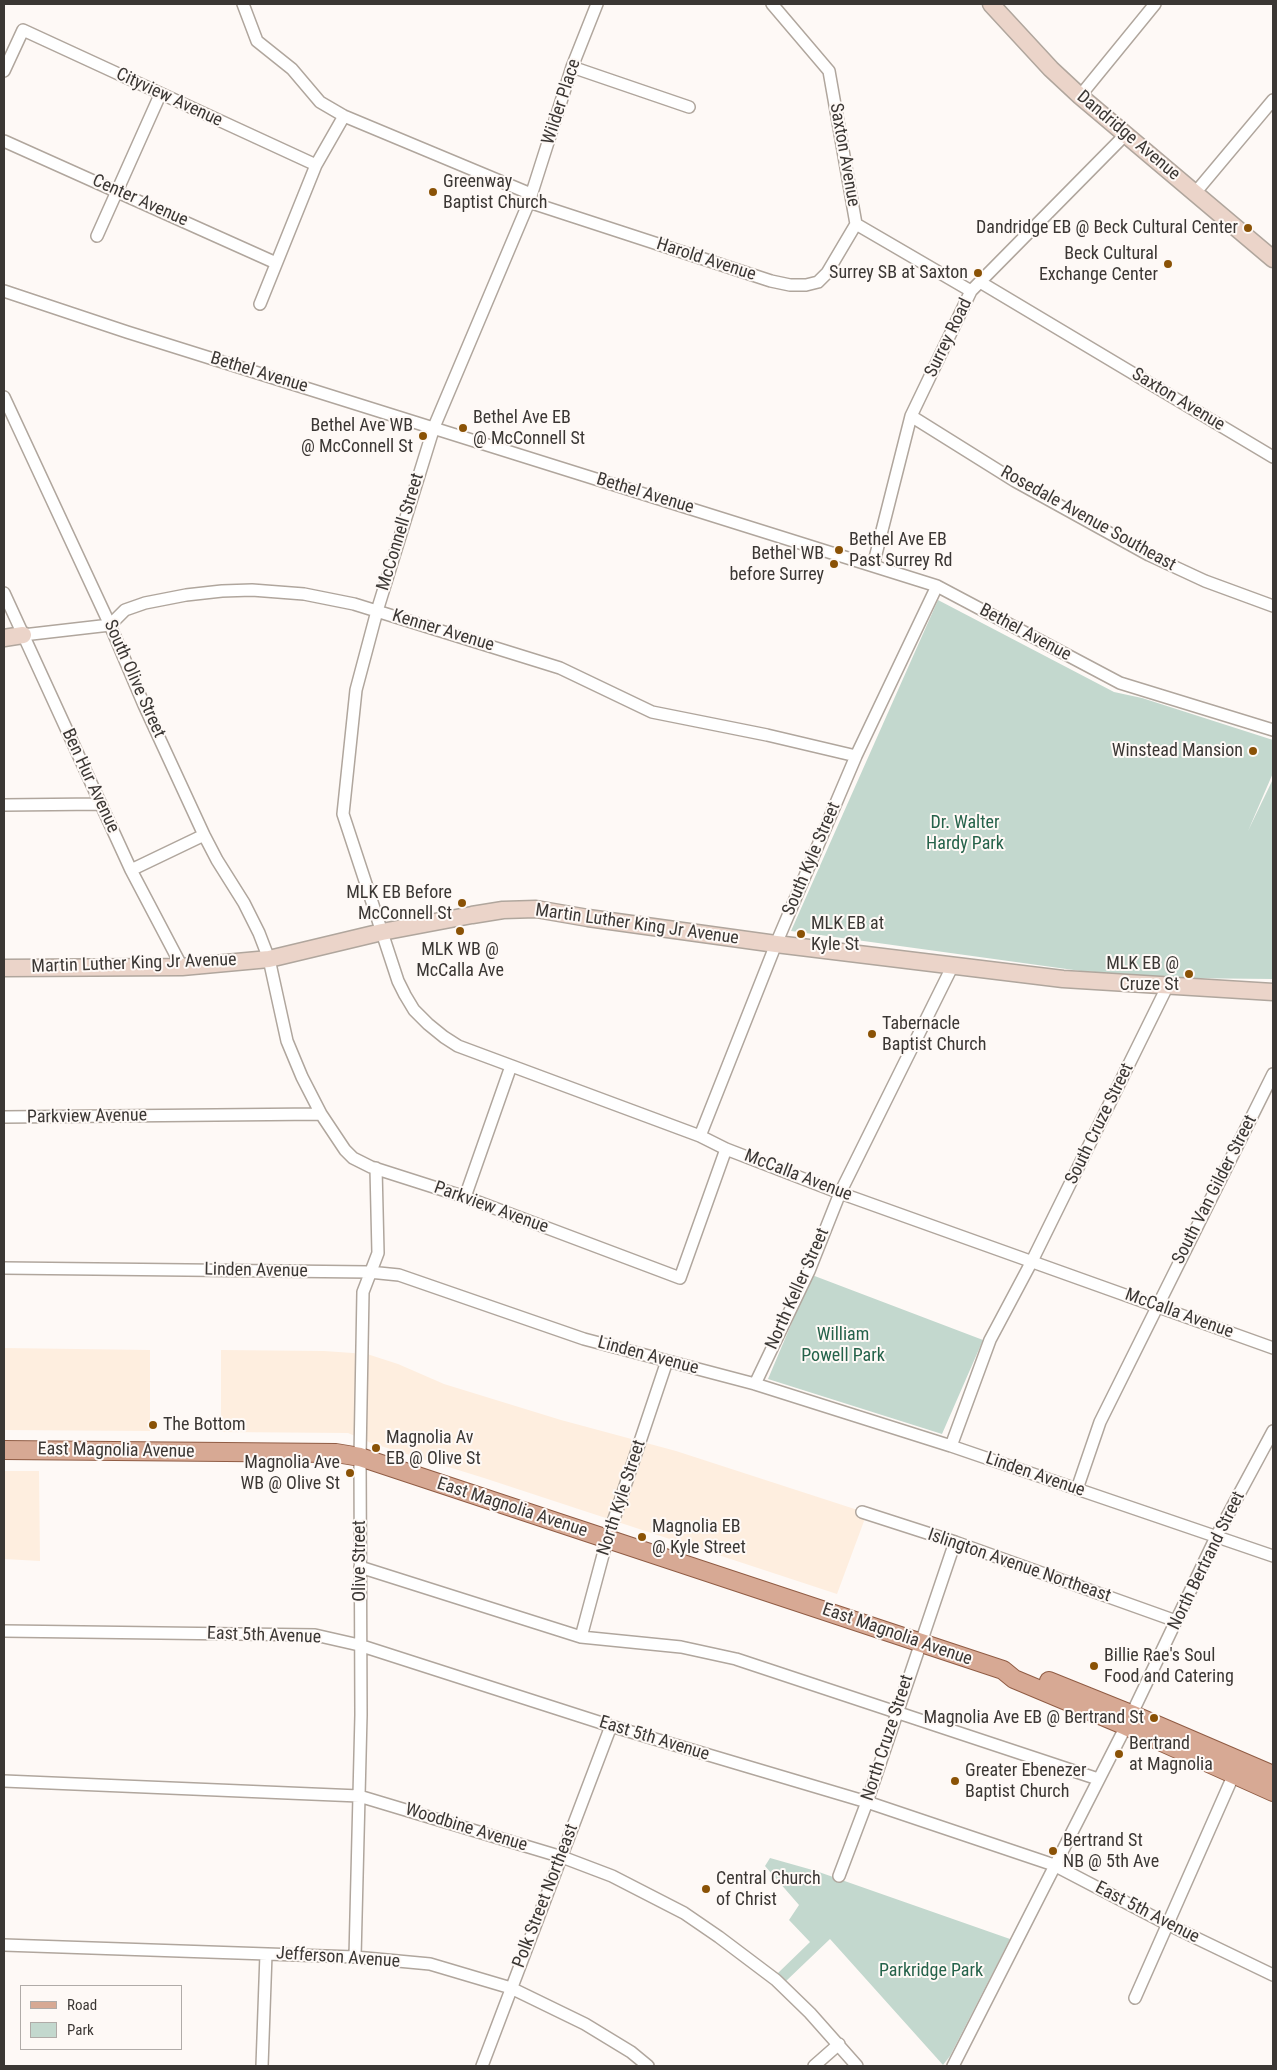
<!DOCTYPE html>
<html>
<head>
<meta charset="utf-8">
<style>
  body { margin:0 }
  #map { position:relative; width:1277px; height:2070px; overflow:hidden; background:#fef9f6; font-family:"Roboto Condensed",sans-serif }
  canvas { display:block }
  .frame { position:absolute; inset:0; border:5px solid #3b3734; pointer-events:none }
  .legend { position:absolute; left:20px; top:1985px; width:162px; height:65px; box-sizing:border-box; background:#fef9f6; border:1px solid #b0aba8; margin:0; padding:6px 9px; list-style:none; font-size:15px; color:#3b3734 }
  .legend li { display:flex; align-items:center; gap:10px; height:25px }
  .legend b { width:25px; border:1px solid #b0aba8 }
</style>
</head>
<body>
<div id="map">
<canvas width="1277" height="2070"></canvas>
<div class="frame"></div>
<ul class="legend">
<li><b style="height:6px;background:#d7a994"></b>Road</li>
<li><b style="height:14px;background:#c3d8ce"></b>Park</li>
</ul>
</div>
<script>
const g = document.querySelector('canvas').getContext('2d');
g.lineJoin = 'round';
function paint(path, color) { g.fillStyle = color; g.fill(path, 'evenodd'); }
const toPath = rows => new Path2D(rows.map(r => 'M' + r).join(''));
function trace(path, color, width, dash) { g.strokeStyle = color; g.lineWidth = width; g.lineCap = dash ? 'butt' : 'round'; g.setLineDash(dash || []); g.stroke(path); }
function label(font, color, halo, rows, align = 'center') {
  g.font = font + ' "Roboto Condensed",sans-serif'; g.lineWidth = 4; g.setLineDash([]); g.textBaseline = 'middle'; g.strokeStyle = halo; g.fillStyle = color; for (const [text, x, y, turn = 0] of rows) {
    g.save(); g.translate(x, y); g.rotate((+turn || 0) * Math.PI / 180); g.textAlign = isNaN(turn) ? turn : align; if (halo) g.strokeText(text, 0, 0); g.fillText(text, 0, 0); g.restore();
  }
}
paint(toPath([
  [4,1348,150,1350,150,1431,4,1430],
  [221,1350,324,1351,367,1354,398,1364,444,1384,561,1420,676,1451,867,1513,837,1594,484,1478,371,1443,348,1433,221,1432],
  [4,1471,39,1471,40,1561,4,1559]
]), '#feeedf');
paint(toPath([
  [938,600,1114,692,1142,698,1273,740,1273,773,1248,831,1273,779,1273,979,1175,978,1081,971,791,931],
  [812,1275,983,1340,942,1434,768,1379],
  [770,1858,816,1871,1010,1939,950,2056,943,2065,830,1939,785,1982,777,1974,810,1942,789,1920,799,1905,765,1866]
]), '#c3d8ce');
const street = toPath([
  [243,4,257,41,292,69,320,102,344,116,531,194],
  [597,4,572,67,529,202,434,427,377,611,356,690,343,814,398,981,405,995,414,1010,428,1024,444,1037,458,1046,700,1136,726,1149,840,1193,1273,1348],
  [772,4,829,71,856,224,971,291],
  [572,67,689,107],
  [4,71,23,30,316,165],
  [1080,96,1155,4],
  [4,141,276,263],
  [1195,193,1273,100],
  [529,202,771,281,790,285,806,285,818,282,827,273,856,224],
  [97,236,160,95],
  [980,282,1273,457],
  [4,291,127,332,937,586,1120,683,1273,730],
  [260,304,316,165,344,116],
  [4,397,110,625,144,705,204,835,217,860,244,903,259,933,269,959,287,1041,302,1077,321,1114,345,1150,353,1158,371,1167,465,1197,680,1278,726,1149],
  [911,416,1015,481,1149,555,1205,581,1273,606],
  [873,566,911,416,971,291,1125,135],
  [4,593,131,870,182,967],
  [23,635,110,625,125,610,145,603,186,595,222,591,252,590,304,594,354,604,560,668,652,712,767,735,856,756],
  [4,805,101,804],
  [131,870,204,835],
  [4,1117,321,1114],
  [700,1136,776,944,856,756,937,586],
  [465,1197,511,1066],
  [4,1268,369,1272,399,1275,584,1339,755,1384,951,1446,1273,1556],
  [755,1384,809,1271,840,1193,953,965],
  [951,1446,990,1340,1032,1261,1167,987],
  [1077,1489,1100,1422,1273,1074],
  [862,1512,955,1542,1176,1621],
  [360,1567,581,1637,681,1647,736,1659,1098,1779],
  [4,1631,315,1635,359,1645,611,1726,867,1802,1054,1865,1167,1924,1273,1975],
  [581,1637,607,1540,667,1361],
  [4,1781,359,1796,562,1857,612,1876,684,1913,719,1937,776,1980,810,2013,857,2066],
  [839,1876,867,1802,955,1542],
  [4,1945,355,1957,430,1964,511,1988,585,2024,631,2052,648,2066],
  [355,1957,361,1715,360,1457,363,1292,378,1253,376,1168],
  [1135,1998,1234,1774],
  [262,2066,266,1954],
  [482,2066,611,1726],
  [814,2066,839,2044],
  [953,2066,1126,1726,1216,1537,1273,1431]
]);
const secondary = toPath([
  [991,4,1051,69,1080,96,1273,259],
  [4,638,23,635],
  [4,968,182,967,269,959,382,932,472,915,503,910,536,909,588,918,776,944,1063,979,1273,992]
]);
const primary = toPath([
  [4,1450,336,1453,360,1457,1003,1670,1014,1679,1126,1726,1273,1792],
  [1049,1681,1131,1714,1273,1775]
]);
trace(street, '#b0a69d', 14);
trace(secondary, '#b0a69d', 19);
trace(primary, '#905c44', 20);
trace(street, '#fff', 11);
trace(secondary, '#ebd4c9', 16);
trace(primary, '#d7a994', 18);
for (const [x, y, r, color] of [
  [433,192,5,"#8a5206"],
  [1248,228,5,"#8a5206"],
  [1168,264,5,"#8a5206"],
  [978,273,5,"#8a5206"],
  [463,428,5,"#8a5206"],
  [423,436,5,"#8a5206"],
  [839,550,5,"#8a5206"],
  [834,564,5,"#8a5206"],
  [1253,751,5,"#8a5206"],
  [462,903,5,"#8a5206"],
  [460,931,5,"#8a5206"],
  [801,934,5,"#8a5206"],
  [1189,974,5,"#8a5206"],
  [872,1034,5,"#8a5206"],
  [153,1425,5,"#8a5206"],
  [376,1448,5,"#8a5206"],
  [350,1473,5,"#8a5206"],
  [642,1537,5,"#8a5206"],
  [1094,1666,5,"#8a5206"],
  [1154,1718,5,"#8a5206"],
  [1119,1754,5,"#8a5206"],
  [955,1781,5,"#8a5206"],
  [1053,1851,5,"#8a5206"],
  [706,1889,5,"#8a5206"]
]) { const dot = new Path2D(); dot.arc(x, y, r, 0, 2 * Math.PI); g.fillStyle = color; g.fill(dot); trace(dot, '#fef9f6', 2); }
label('18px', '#3b3734', '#fef9f6', [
  ["Cityview Avenue",169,98,25],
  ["Wilder Place",562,102,-72],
  ["Dandridge Avenue",1128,136,40],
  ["Saxton Avenue",844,155,80],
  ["Center Avenue",140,201,24],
  ["Harold Avenue",706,260,18],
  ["Surrey Road",949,338,-64],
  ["Bethel Avenue",259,373,17],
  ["Saxton Avenue",1178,400,31],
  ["Bethel Avenue",645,494,17],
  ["Rosedale Avenue Southeast",1088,519,29],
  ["McConnell Street",401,532,-73],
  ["Kenner Avenue",443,631,17],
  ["Bethel Avenue",1025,633,28],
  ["South Olive Street",134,679,66],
  ["Ben Hur Avenue",90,781,65],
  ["South Kyle Street",812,859,-67],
  ["Martin Luther King Jr Avenue",637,925,8],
  ["Martin Luther King Jr Avenue",134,964,-2],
  ["Parkview Avenue",87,1117,-1],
  ["South Cruze Street",1100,1124,-64],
  ["McCalla Avenue",798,1176,21],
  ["South Van Gilder Street",1215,1190,-63],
  ["Parkview Avenue",491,1208,20],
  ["Linden Avenue",256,1271,1],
  ["North Keller Street",798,1289,-66],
  ["McCalla Avenue",1179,1314,20],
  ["Linden Avenue",648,1356,15],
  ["East Magnolia Avenue",116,1451,1],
  ["Linden Avenue",1035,1475,19],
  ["North Kyle Street",622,1498,-72],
  ["East Magnolia Avenue",512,1508,18],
  ["Olive Street",360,1561,-90],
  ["North Bertrand Street",1207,1561,-64],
  ["Islington Avenue Northeast",1019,1566,19],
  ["East Magnolia Avenue",897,1635,19],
  ["East 5th Avenue",264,1636,2],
  ["North Cruze Street",888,1738,-72],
  ["East 5th Avenue",654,1739,17],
  ["Woodbine Avenue",466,1828,17],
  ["Polk Street Northeast",546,1896,-69],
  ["East 5th Avenue",1147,1913,27],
  ["Jefferson Avenue",338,1958,4]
]);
label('18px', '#3b3734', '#fef9f6', [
  ["Greenway",443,182],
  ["Baptist Church",443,203],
  ["Dandridge EB @ Beck Cultural Center",1238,228,"right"],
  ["Beck Cultural",1158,254,"right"],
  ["Exchange Center",1158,275,"right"],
  ["Surrey SB at Saxton",968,273,"right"],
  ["Bethel Ave EB",473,418],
  ["@ McConnell St",473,439],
  ["Bethel Ave WB",413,426,"right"],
  ["@ McConnell St",413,447,"right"],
  ["Bethel Ave EB",849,540],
  ["Past Surrey Rd",849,561],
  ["Bethel WB",824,554,"right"],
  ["before Surrey",824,575,"right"],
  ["Winstead Mansion",1243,751,"right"],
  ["MLK EB Before",452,893,"right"],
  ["McConnell St",452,914,"right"],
  ["MLK EB at",811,924],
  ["Kyle St",811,945],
  ["MLK WB @",460,950,"center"],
  ["McCalla Ave",460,971,"center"],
  ["MLK EB @",1179,964,"right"],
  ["Cruze St",1179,985,"right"],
  ["Tabernacle",882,1024],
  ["Baptist Church",882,1045],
  ["The Bottom",163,1425],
  ["Magnolia Av",386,1438],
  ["EB @ Olive St",386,1459],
  ["Magnolia Ave",340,1463,"right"],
  ["WB @ Olive St",340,1484,"right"],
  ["Magnolia EB",652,1527],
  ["@ Kyle Street",652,1548],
  ["Billie Rae's Soul",1104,1656],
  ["Food and Catering",1104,1677],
  ["Magnolia Ave EB @ Bertrand St",1144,1718,"right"],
  ["Bertrand",1129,1744],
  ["at Magnolia",1129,1765],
  ["Greater Ebenezer",965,1771],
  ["Baptist Church",965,1792],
  ["Bertrand St",1063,1841],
  ["NB @ 5th Ave",1063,1862],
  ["Central Church",716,1879],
  ["of Christ",716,1900]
], 'left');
label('18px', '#25624a', '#fef9f6', [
  ["Dr. Walter",965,823],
  ["Hardy Park",965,844],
  ["William",843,1335],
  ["Powell Park",843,1356],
  ["Parkridge Park",931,1971]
]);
</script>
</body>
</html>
